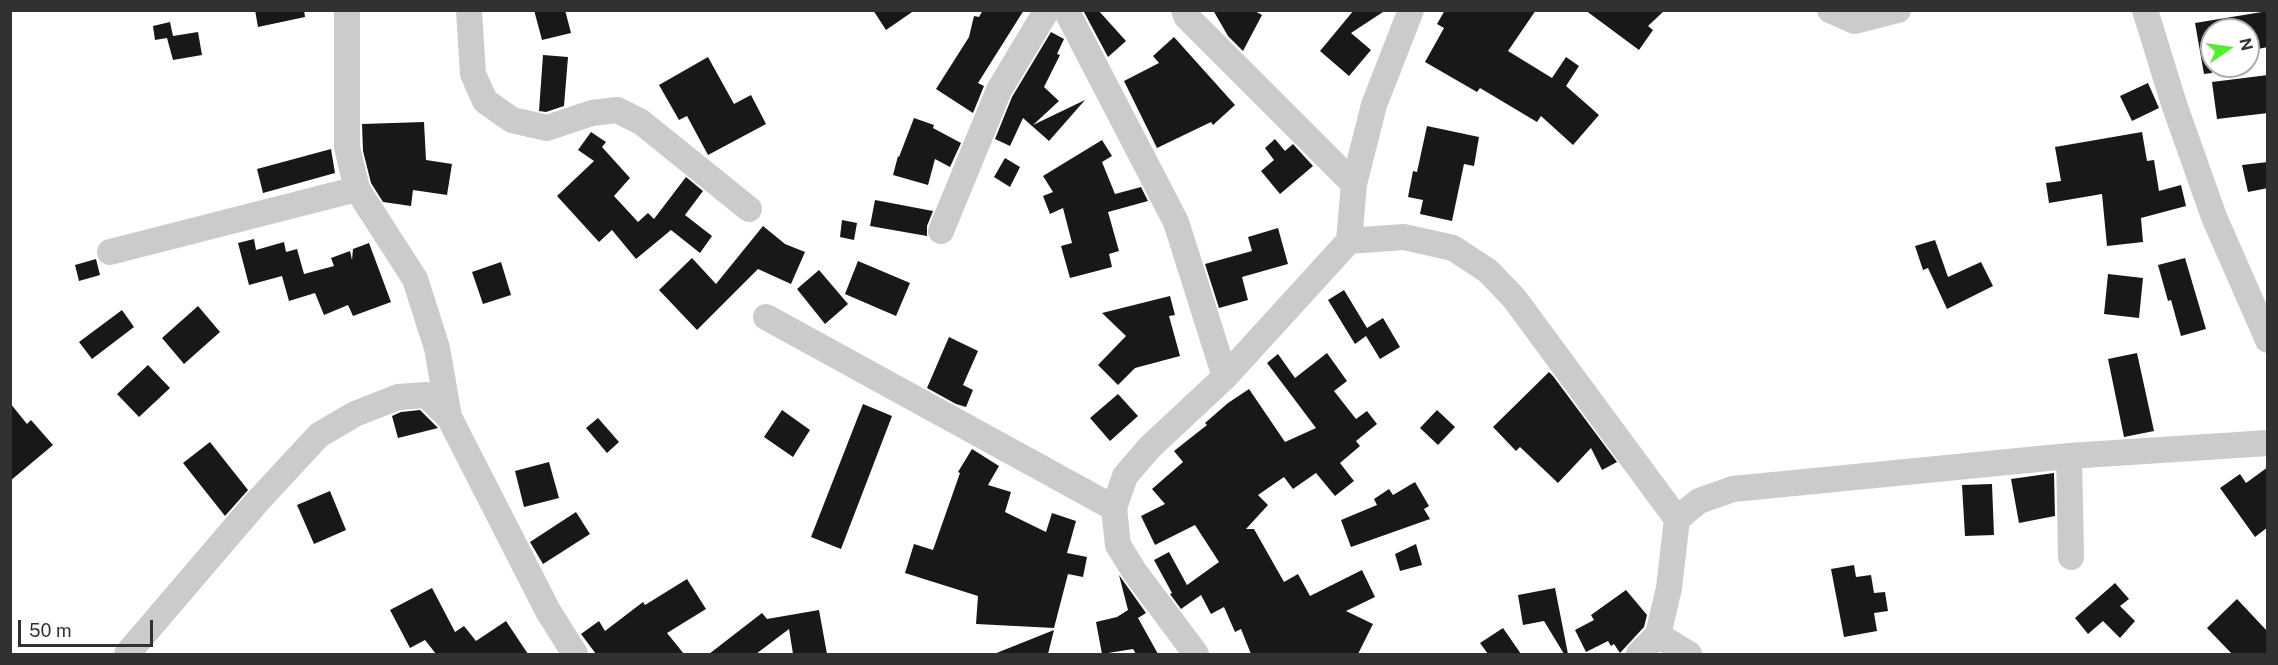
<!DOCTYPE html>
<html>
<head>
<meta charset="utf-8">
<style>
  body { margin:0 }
  #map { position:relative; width:2278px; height:665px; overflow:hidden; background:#fff; font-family:"Public Sans",sans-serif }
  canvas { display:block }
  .frame { position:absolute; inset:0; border:12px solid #313131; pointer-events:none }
  .north { position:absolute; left:2200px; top:18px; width:60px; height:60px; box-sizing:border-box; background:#fff; border:2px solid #adadad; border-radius:50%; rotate:77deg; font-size:16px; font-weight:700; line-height:24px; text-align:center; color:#313131 }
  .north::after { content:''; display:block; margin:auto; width:21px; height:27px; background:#53ed2d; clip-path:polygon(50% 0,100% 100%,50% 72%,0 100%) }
  .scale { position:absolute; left:18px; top:620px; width:135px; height:27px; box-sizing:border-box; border:3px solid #313131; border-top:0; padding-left:8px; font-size:18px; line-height:21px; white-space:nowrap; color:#313131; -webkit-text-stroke:4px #fff; paint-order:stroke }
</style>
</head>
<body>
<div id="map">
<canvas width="2278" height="665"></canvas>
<div class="frame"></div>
<div class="north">N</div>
<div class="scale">50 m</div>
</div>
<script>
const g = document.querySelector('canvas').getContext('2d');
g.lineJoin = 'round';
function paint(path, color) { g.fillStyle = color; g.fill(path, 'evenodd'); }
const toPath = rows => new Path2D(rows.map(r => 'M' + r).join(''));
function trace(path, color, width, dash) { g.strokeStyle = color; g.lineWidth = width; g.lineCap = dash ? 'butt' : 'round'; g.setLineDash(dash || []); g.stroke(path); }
paint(toPath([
  [255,10,304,10,305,17,258,27],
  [534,10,565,10,571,33,542,40],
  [873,10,915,10,886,30],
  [983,10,1024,10,978,83,984,86,973,113,936,89,969,37,974,16,979,17],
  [1086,10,1098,10,1126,41,1108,57,1084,12],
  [1213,10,1253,10,1262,15,1243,51,1228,36],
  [1354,10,1386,10,1351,33,1371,50,1349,76,1320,51],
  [1445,10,1536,10,1508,51,1552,78,1566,57,1579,66,1566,86,1599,115,1573,145,1541,116,1537,122,1480,88,1477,92,1425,62,1444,28,1437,24],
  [1585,10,1665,10,1648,26,1653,30,1639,50],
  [2268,11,2268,47,2248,51,2248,30,2212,30,2212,73,2204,74,2195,23],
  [170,22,173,36,198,32,202,55,173,60,167,38,155,40,153,26],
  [1051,32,1064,39,1057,54,1060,55,1044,87,1059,101,1033,125,1085,100,1049,141,1023,118,1010,146,995,139,1012,97],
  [1174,37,1235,105,1213,125,1211,122,1157,148,1124,81,1159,63,1153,56],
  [543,55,568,57,564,106,546,112,539,111],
  [708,57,734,104,751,95,766,124,708,155,687,116,679,120,659,85],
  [2268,75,2268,113,2217,119,2212,82],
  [2148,83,2159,108,2132,121,2120,96],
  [914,118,934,125,933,128,961,143,950,167,935,159,928,185,893,175,898,156,899,157],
  [424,122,426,160,452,164,447,195,413,190,411,206,383,202,371,183,363,151,362,124],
  [1427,126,1479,137,1474,166,1464,164,1452,221,1420,214,1423,200,1408,197,1413,171,1417,172],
  [591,132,606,142,602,147,630,178,614,196,638,222,648,213,654,219,686,177,703,191,685,215,712,236,700,253,671,230,636,259,612,230,599,242,557,196,594,161,578,150],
  [2142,132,2147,161,2154,160,2159,191,2181,185,2186,206,2141,218,2143,242,2107,246,2102,194,2049,203,2046,183,2061,181,2055,147],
  [1275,139,1285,151,1293,144,1313,166,1280,194,1261,171,1274,160,1265,148],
  [1102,140,1112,156,1102,162,1115,194,1141,187,1148,201,1108,212,1119,251,1109,254,1112,267,1070,278,1061,246,1072,243,1063,208,1050,214,1043,196,1053,192,1043,176],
  [331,149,335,173,263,193,257,169],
  [1005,158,1020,167,1010,187,994,177],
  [2268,162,2268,188,2248,192,2242,165],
  [875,200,933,211,927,226,927,236,870,226],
  [842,220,857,223,854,240,840,237],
  [763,226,785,244,805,252,791,284,758,269,697,330,659,290,692,258,716,284],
  [1278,228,1288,264,1242,277,1248,300,1219,308,1205,264,1252,251,1248,237],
  [254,239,256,250,284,242,286,252,297,249,304,274,334,266,331,258,350,251,352,260,353,249,369,243,391,302,353,316,348,305,324,315,315,293,289,301,282,276,249,285,238,243],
  [1935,240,1948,277,1981,262,1993,286,1947,309,1928,268,1923,270,1915,246],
  [2185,258,2206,329,2181,336,2171,300,2168,301,2158,265],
  [96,259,100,275,79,281,75,265],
  [858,261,910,283,896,316,845,294],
  [501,262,511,295,483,304,472,272],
  [819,270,848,304,825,324,797,289],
  [2108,274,2143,278,2139,318,2104,314],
  [1344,290,1367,328,1383,318,1400,347,1380,359,1366,336,1355,344,1328,300],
  [1170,296,1175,315,1169,316,1180,356,1135,368,1118,385,1098,365,1126,336,1102,313],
  [198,306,220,332,184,364,162,338],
  [122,310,134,327,92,359,79,342],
  [949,337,978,351,963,385,973,390,966,407,956,404,927,388],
  [1327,353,1347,381,1334,391,1356,419,1367,411,1377,424,1356,441,1360,446,1340,463,1354,481,1335,496,1316,473,1293,489,1284,477,1258,495,1268,505,1246,529,1254,529,1284,582,1298,574,1310,596,1362,570,1375,597,1346,611,1373,624,1358,654,1251,654,1241,629,1235,632,1224,607,1211,614,1201,595,1181,609,1170,594,1172,593,1154,560,1169,552,1187,585,1219,562,1195,525,1155,545,1141,516,1165,504,1152,489,1183,462,1174,451,1207,425,1205,423,1228,403,1249,389,1285,442,1316,428,1267,363,1278,354,1295,378],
  [2137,353,2154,431,2124,437,2108,359],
  [148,365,170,388,139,417,117,394],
  [1549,372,1553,376,1617,462,1602,470,1591,448,1558,483,1520,447,1516,451,1493,427],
  [1118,394,1138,416,1110,441,1090,418],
  [10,403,27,424,31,420,53,445,10,481],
  [863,404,892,416,841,549,811,537],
  [420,410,438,428,398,438,392,416,401,412],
  [782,410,810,430,793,457,764,437],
  [1437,410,1455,427,1438,445,1420,428],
  [598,418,619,442,607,453,586,428],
  [210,442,248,490,225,516,183,463],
  [972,449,999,466,988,485,1011,492,1005,512,1046,532,1052,513,1076,521,1067,553,1087,557,1083,577,1068,574,1054,628,976,624,978,596,905,573,914,544,933,550,960,473,958,472],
  [549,462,559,498,524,507,515,471],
  [2268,467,2268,527,2255,537,2220,488,2240,474,2246,483],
  [2054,473,2055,516,2019,523,2011,479],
  [1415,482,1429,506,1424,509,1430,519,1351,547,1341,520,1377,505,1374,499,1389,489,1393,495],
  [1992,484,1994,535,1965,536,1962,485],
  [330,491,346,530,314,544,297,505],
  [576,512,590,534,543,564,530,542],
  [1416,544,1422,565,1400,571,1395,554],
  [1854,565,1856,577,1871,575,1874,593,1885,592,1888,611,1874,613,1877,631,1844,637,1831,569],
  [1119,575,1146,613,1138,618,1158,654,1136,654,1133,649,1102,654,1096,622,1117,617,1128,610],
  [687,579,706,609,667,633,684,654,596,654,581,634,599,621,605,631,643,602,645,605],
  [2115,583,2129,599,2120,606,2135,621,2120,638,2103,621,2088,634,2075,618],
  [432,588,455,632,464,626,476,641,506,621,528,654,436,654,425,640,410,648,390,610],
  [1555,588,1568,654,1564,654,1544,621,1523,625,1518,595],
  [1626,590,1647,615,1644,627,1620,653,1614,644,1611,646,1608,641,1586,652,1575,630,1594,620,1591,615],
  [2237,599,2268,632,2268,654,2232,654,2207,628],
  [819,610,827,654,793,654,789,629,756,654,709,654,762,613,767,619],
  [1503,628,1521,654,1488,654,1480,643],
  [1054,630,1048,654,994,654]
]), '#181818');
trace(toPath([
  [347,10,347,147,357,189,415,279,437,348,449,417],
  [469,10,473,74,485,101,512,120,547,128,592,113,617,110,641,122,749,209],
  [1066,10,1176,222,1225,377],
  [1184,10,1186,16,1354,184],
  [1830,10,1855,21,1898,10],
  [2145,10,2174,104,2214,217,2268,340],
  [941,231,999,90,1047,10],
  [1349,241,1354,184,1374,105,1411,10],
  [110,252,357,189],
  [766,317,1114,508],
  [2069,456,2071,557],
  [1658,635,1689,654],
  [127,654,256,503,319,435,355,414,398,397,426,395,449,417,548,611,575,654],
  [1196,654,1134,571,1118,545,1114,508,1125,476,1150,447,1225,377,1349,241,1404,237,1453,248,1488,271,1514,298,1677,519],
  [1639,654,1658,635,1669,588,1677,519,1699,501,1733,489,2069,456,2268,443]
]), '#cbcbcb', 26);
</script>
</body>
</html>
